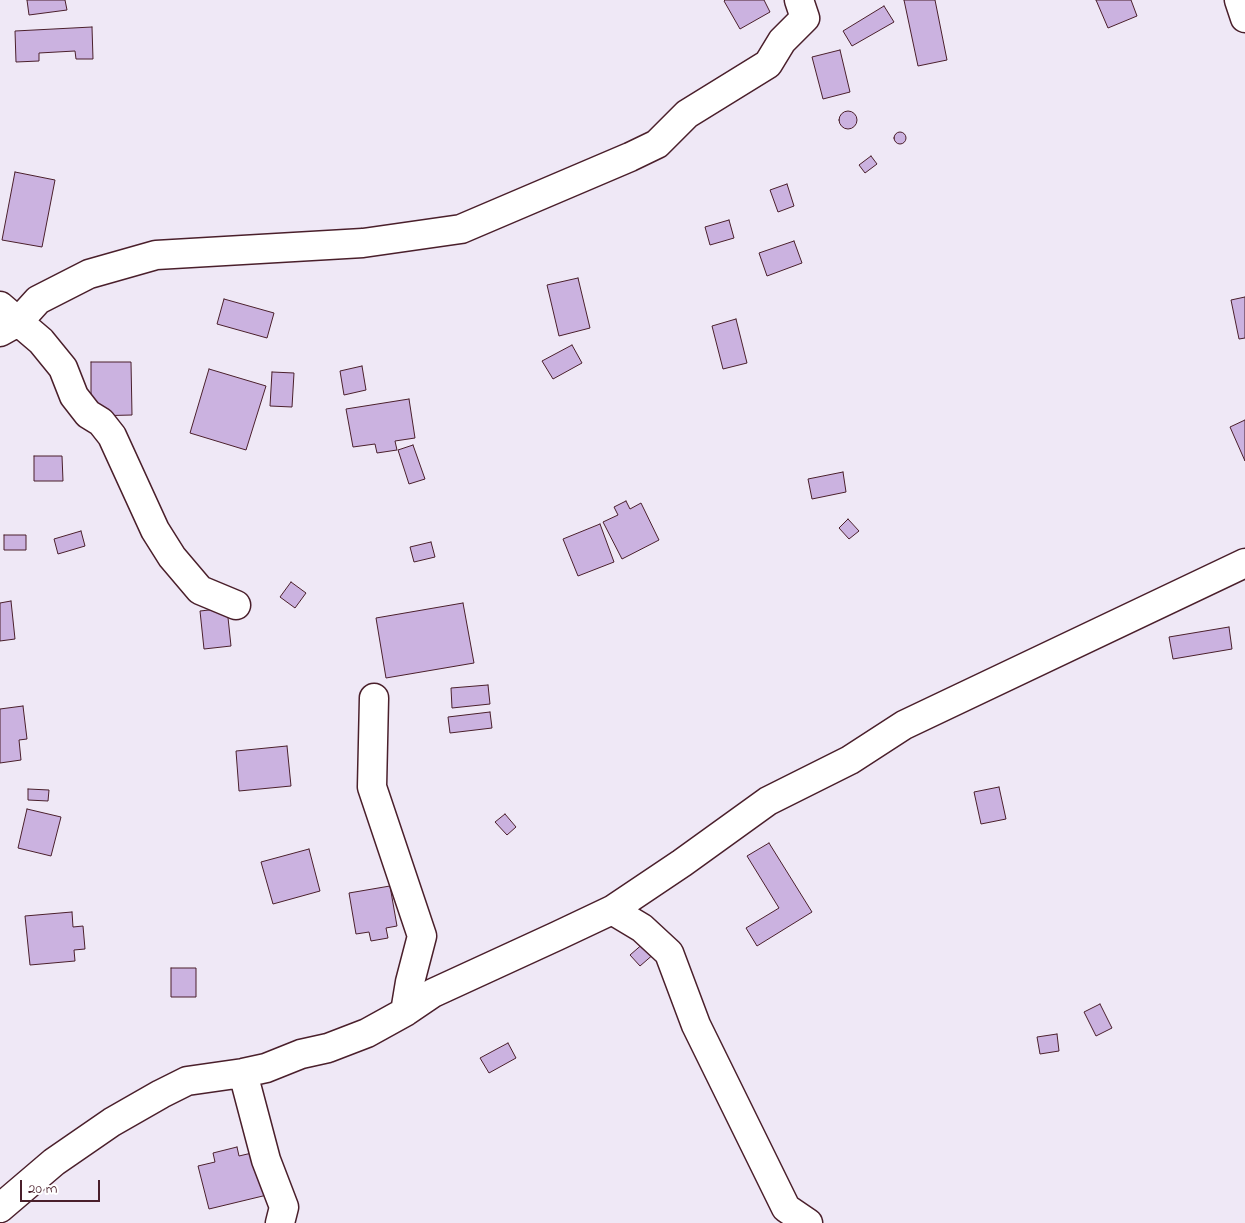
<!DOCTYPE html>
<html>
<head>
<meta charset="utf-8">
<style>
  body { margin:0 }
  #map { position:relative; width:1245px; height:1223px; overflow:hidden; background:#efe8f6; font-family:"Indie Flower",sans-serif }
  canvas { display:block }
  .scale { position:absolute; left:20px; top:1180px; width:80px; height:22px; box-sizing:border-box; border:2px solid #4a1f2b; border-top:0; padding-left:6px; font-size:15px; line-height:18px; white-space:nowrap; color:#4a1f2b; -webkit-text-stroke:4px #fff; paint-order:stroke }
</style>
</head>
<body>
<div id="map">
<canvas width="1245" height="1223"></canvas>
<div class="scale">20 m</div>
</div>
<script>
const g = document.querySelector('canvas').getContext('2d');
g.lineJoin = 'round';
function paint(path, color) { g.fillStyle = color; g.fill(path, 'evenodd'); }
const toPath = rows => new Path2D(rows.map(r => 'M' + r).join(''));
function trace(path, color, width, dash) { g.strokeStyle = color; g.lineWidth = width; g.lineCap = dash ? 'butt' : 'round'; g.setLineDash(dash || []); g.stroke(path); }
const building = toPath([
  [27,0,65,0,67,10,29,15,27,0],
  [725,0,764,0,770,12,740,29,724,1,725,0],
  [904,0,935,0,947,60,918,66,904,0],
  [1096,0,1131,0,1137,16,1108,28,1096,0],
  [884,6,894,22,852,46,843,31,884,6],
  [92,27,93,59,76,59,75,51,39,53,39,61,16,62,15,31,92,27],
  [840,50,850,92,823,99,812,57,840,50],
  '839 120a9 9 0 1 1 18 0a9 9 0 1 1-18 0Z',
  '894 138a6 6 0 1 1 12 0a6 6 0 1 1-12 0Z',
  [871,156,877,164,865,173,859,165,871,156],
  [15,172,55,180,42,247,2,240,15,172],
  [787,184,794,206,778,212,770,190,787,184],
  [729,220,734,238,710,245,705,227,729,220],
  [794,241,802,263,767,276,759,253,794,241],
  [578,278,590,328,559,336,547,285,578,278],
  [1245,297,1245,338,1239,339,1231,300,1245,297],
  [224,299,274,313,267,338,217,324,224,299],
  [736,319,747,363,723,369,712,326,736,319],
  [572,345,582,363,553,379,542,361,572,345],
  [91,362,131,362,132,415,91,416,91,362],
  [362,366,366,390,344,395,340,371,362,366],
  [209,369,266,386,246,450,190,433,209,369],
  [272,372,294,373,292,407,270,406,272,372],
  [409,399,415,438,395,441,397,450,377,453,375,444,353,447,346,409,409,399],
  [1245,420,1245,461,1230,427,1245,420],
  [413,445,425,479,409,484,398,450,413,445],
  [34,456,62,456,63,481,34,481,34,456],
  [843,472,846,492,812,499,808,479,843,472],
  [626,501,630,509,641,503,659,540,622,559,603,522,618,515,614,507,626,501],
  [848,519,859,531,849,539,839,528,848,519],
  [600,524,614,562,578,576,563,539,600,524],
  [81,531,85,546,58,554,54,539,81,531],
  [4,535,26,535,26,550,4,550,4,535],
  [431,542,435,557,414,562,410,547,431,542],
  [291,582,306,593,295,608,280,597,291,582],
  [11,601,15,639,0,641,0,603,11,601],
  [463,603,474,663,386,678,376,618,463,603],
  [227,608,231,646,204,649,200,611,227,608],
  [1229,627,1232,649,1173,659,1169,637,1229,627],
  [488,685,490,704,452,708,451,688,488,685],
  [23,706,27,739,19,740,21,760,0,763,0,709,23,706],
  [490,712,492,728,450,733,448,717,490,712],
  [287,746,291,786,239,791,236,751,287,746],
  [999,787,1006,819,981,824,974,792,999,787],
  [28,789,49,790,48,801,28,800,28,789],
  [27,809,61,817,51,856,18,848,27,809],
  [505,814,516,827,507,835,495,822,505,814],
  [769,843,812,912,757,946,746,928,779,908,747,856,769,843],
  [309,849,320,891,273,904,261,862,309,849],
  [390,886,397,926,386,928,388,938,371,941,369,932,356,934,349,893,390,886],
  [72,912,73,927,83,926,85,949,74,950,75,961,30,965,25,916,72,912],
  [645,942,655,953,640,966,630,955,645,942],
  [171,968,196,968,196,997,171,997,171,968],
  [1100,1004,1112,1028,1096,1036,1084,1012,1100,1004],
  [1057,1034,1059,1051,1040,1054,1037,1037,1057,1034],
  [508,1043,516,1058,489,1073,480,1058,508,1043],
  [237,1147,239,1156,256,1152,267,1195,209,1209,198,1166,215,1162,213,1153,237,1147]
]);
paint(building, '#cbb2e0');
trace(building, '#4a1f2b', 1);
const minor = toPath([
  [1239,0,1245,18],
  [0,306,41,341,63,368,74,396,88,414,101,422,112,436,155,530,172,557,200,590,236,605],
  [0,332,18,322,38,300,89,274,156,255,363,243,461,229,630,157,657,144,687,114,768,64,782,41,805,18,799,0],
  [374,698,372,787,422,936,410,982,405,1012],
  [612,910,642,928,669,953,696,1025,786,1208,808,1223],
  [243,1073,266,1160,284,1207,280,1223],
  [0,1208,54,1162,112,1122,161,1094,187,1081,243,1073,266,1068,301,1054,328,1048,367,1033,405,1012,433,993,557,936,612,910,682,863,768,801,850,760,904,725,1245,563]
]);
trace(minor, '#4a1f2b', 31);
trace(minor, '#fff', 28);
</script>
</body>
</html>
